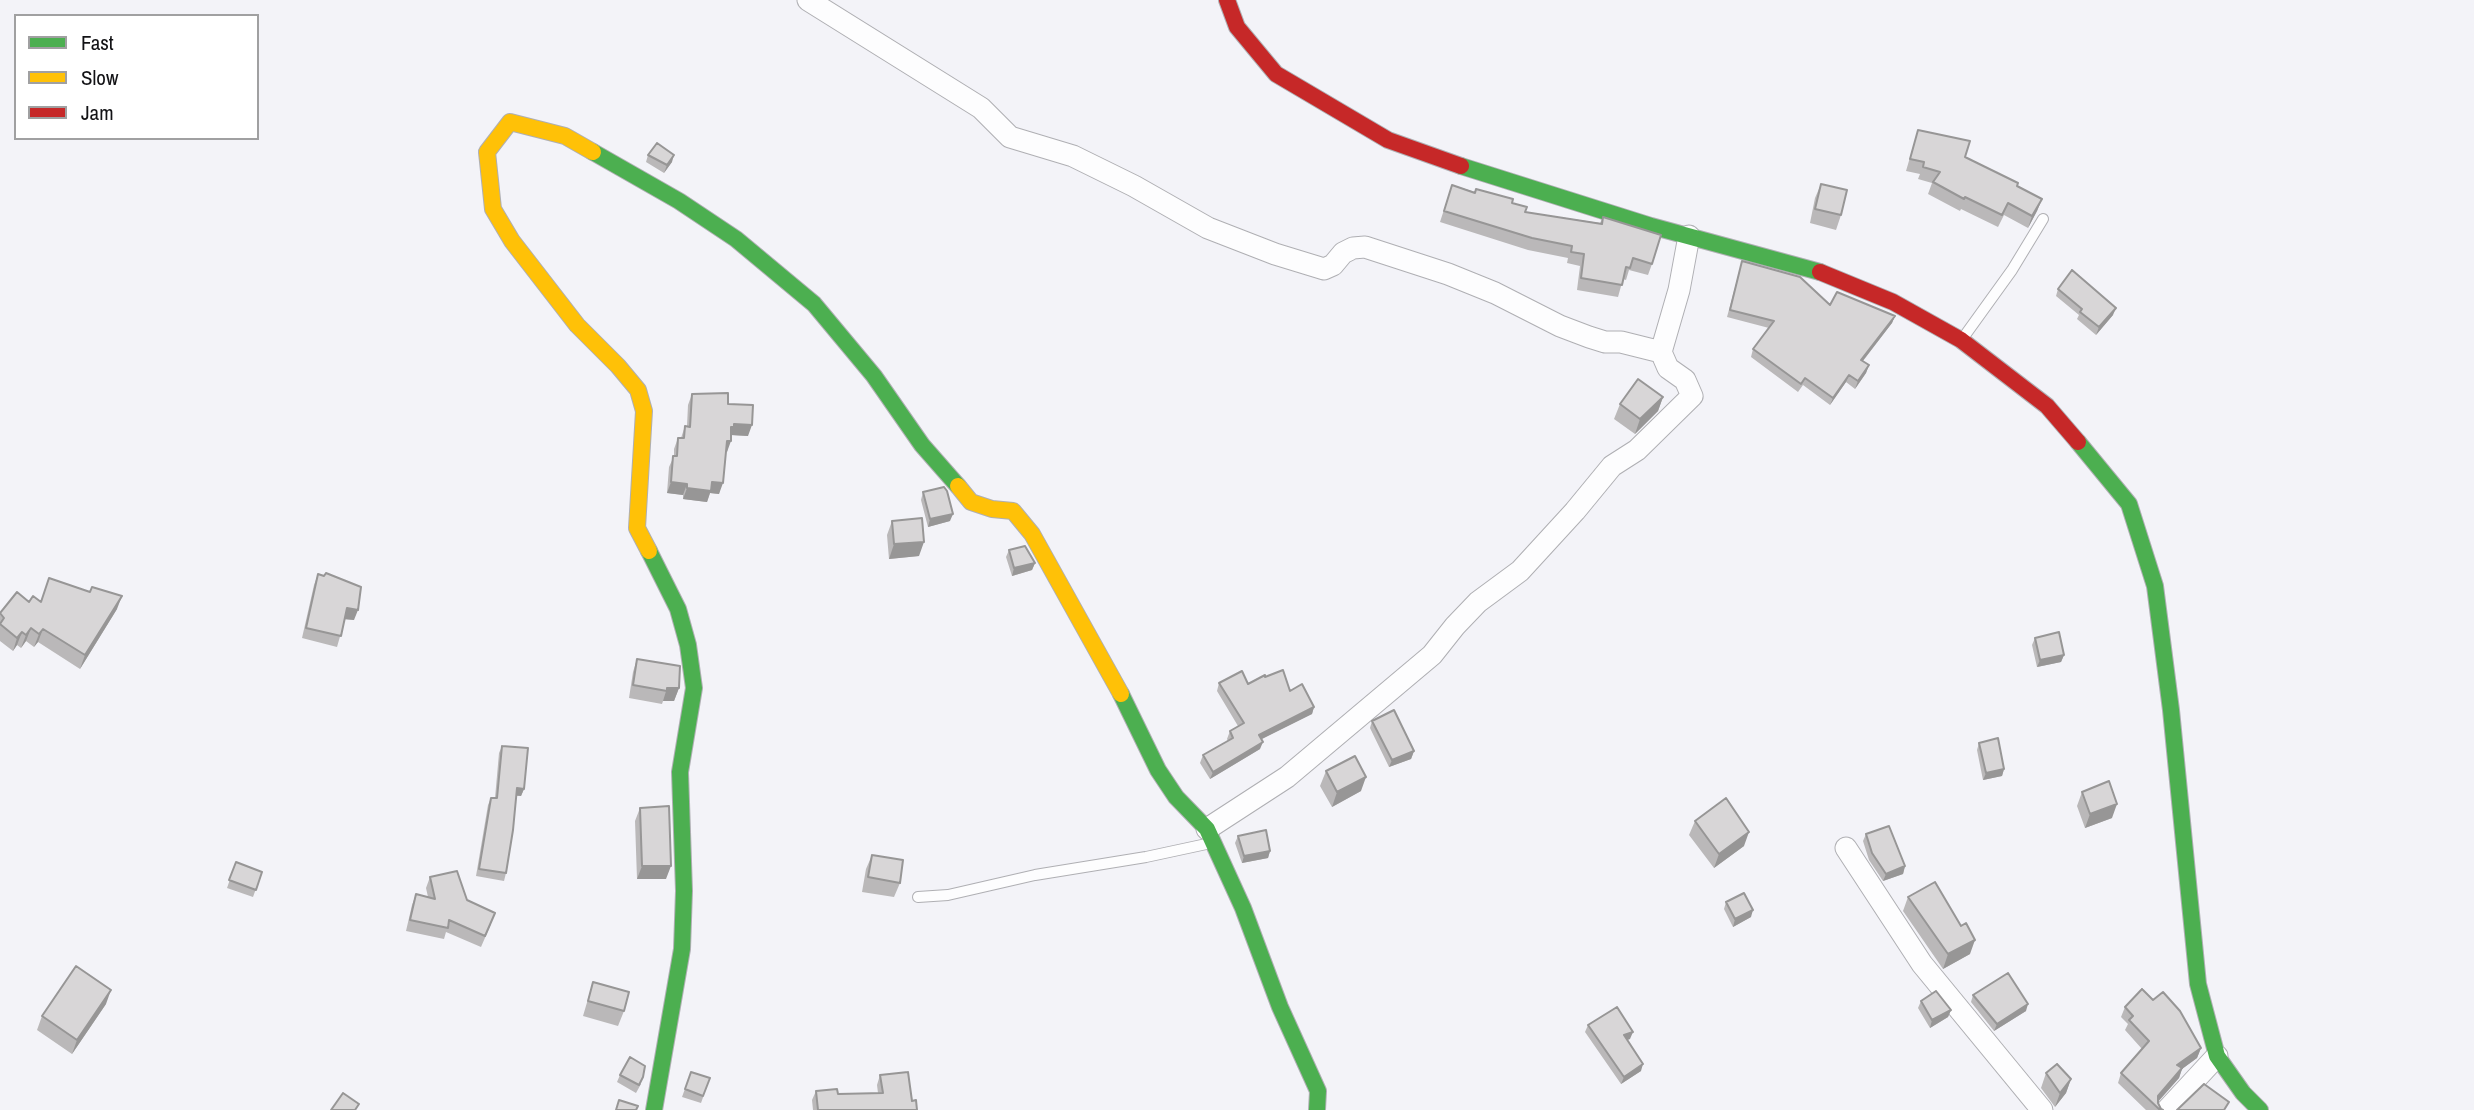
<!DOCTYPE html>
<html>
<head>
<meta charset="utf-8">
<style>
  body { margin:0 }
  #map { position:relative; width:2474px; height:1110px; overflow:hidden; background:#f3f3f8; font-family:"Archivo Narrow",sans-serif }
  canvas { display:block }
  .legend { position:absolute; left:14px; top:14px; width:245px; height:126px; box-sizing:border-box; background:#fff; border:2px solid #a0a0a1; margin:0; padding:9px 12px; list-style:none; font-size:21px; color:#121215 }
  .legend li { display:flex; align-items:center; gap:14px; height:35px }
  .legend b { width:35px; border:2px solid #a0a0a1 }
</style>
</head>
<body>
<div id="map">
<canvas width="2474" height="1110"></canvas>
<ul class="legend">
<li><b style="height:9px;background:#4caf50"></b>Fast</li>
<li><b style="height:9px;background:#ffc107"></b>Slow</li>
<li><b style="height:9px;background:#c62828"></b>Jam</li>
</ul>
</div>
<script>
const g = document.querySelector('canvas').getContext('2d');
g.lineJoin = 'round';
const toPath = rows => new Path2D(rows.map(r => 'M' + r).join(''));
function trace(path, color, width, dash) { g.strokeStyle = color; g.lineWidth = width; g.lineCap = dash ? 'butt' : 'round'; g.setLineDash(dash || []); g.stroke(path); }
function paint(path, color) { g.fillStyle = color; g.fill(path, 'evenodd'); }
const lane = toPath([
  [1963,338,2012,270,2043,219],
  [918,897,948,895,1035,875,1146,857,1211,843]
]);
const street = toPath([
  [808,0,981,108,1010,137,1073,156,1134,186,1208,228,1275,254,1324,269,1333,265,1343,253,1353,248,1365,247,1448,274,1495,293,1560,326,1589,337,1605,342,1621,342,1661,352],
  [1207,829,1287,777,1432,655,1455,626,1478,602,1520,571,1575,511,1612,466,1637,450,1692,396,1685,380,1668,368,1661,352,1679,290,1689,236],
  [1846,848,1922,964,2042,1110],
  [2167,1110,2217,1056]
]);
const fast = toPath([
  [593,152,679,201,736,239,814,304,874,376,922,445,958,486],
  [1461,166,1651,226,1820,272],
  [2078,442,2129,504,2155,586,2171,710,2198,984,2217,1056,2243,1093,2260,1110],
  [649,551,678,609,688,645,694,688,680,772,684,891,682,949,654,1110],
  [1121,694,1158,770,1176,797,1207,829,1243,908,1280,1007,1318,1091,1317,1110]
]);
const slow = toPath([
  [593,152,565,136,510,122,487,152,493,209,512,241,577,325,618,366,638,390,644,411,637,528,649,551],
  [958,486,971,502,992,509,1013,511,1032,534,1121,694]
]);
const jam = toPath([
  [1227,0,1237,27,1276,74,1388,140,1461,166],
  [1820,272,1893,302,1961,340,2047,406,2078,442]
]);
trace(lane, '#afafb3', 12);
trace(street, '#afafb3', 23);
trace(fast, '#afafb3', 18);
trace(slow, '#afafb3', 18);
trace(jam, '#afafb3', 18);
trace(lane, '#fdfdfe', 10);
trace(street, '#fdfdfe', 21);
trace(fast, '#4caf50', 16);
trace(slow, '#ffc107', 16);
trace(jam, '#c62828', 16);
paint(toPath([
  [1918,130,1965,157,2042,199,2037,211,2028,228,2004,215,1998,227,1961,209,1960,211,1928,194,1932,183,1918,179,1920,174,1906,171],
  [648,155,672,162,664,173,646,162],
  [1821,184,1841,215,1836,230,1810,223,1815,198],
  [1452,185,1512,203,1525,212,1600,223,1603,217,1652,264,1648,275,1629,270,1626,280,1623,279,1618,297,1577,290,1580,266,1567,263,1568,258,1528,250,1440,222],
  [1742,261,1830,305,1895,316,1892,323,1863,361,1869,365,1866,373,1855,389,1846,382,1830,405,1803,385,1798,392,1751,357,1753,349,1769,328,1727,317],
  [2058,289,2113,315,2096,335,2077,319,2079,315,2056,296],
  [692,394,728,404,748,436,731,435,727,452,726,452,719,494,710,493,707,502,683,499,683,495,667,493,669,467,674,456,674,449,678,438,681,438,685,426,687,426,688,405],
  [1663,397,1658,411,1635,434,1614,419,1620,404],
  [923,492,950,521,928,527,921,500],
  [892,521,919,556,889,559,887,535],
  [1009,550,1035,563,1032,570,1012,576,1006,557],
  [318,574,354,620,345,619,337,647,302,638,314,585],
  [29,602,40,602,117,609,80,669,38,642,34,647,26,641,21,648,17,645,13,651,0,641,0,613],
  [2035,638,2064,655,2061,662,2037,667,2032,645],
  [637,659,679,688,674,701,663,701,662,704,629,698,633,672],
  [1265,677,1290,691,1314,707,1312,714,1261,739,1260,749,1210,779,1200,763,1203,755,1228,741,1227,739,1230,731,1238,726,1217,691,1219,683,1248,684],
  [1372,721,1414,751,1411,759,1389,767,1370,728],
  [1979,743,2004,769,2002,776,1983,780,1977,750],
  [502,746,524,789,521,796,516,796,506,873,504,881,476,876,488,805,491,798,495,798,499,753],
  [1326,771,1361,791,1332,807,1320,786],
  [2082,792,2112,818,2085,828,2077,806],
  [640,808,666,879,637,879,635,821],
  [1695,821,1744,846,1714,868,1689,835],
  [1866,834,1905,866,1903,874,1883,881,1869,860,1863,841],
  [1238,836,1270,851,1268,858,1242,863,1235,843],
  [872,855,900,883,894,897,862,892,866,869],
  [236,862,262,872,253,897,227,888],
  [430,877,467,900,491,924,481,947,446,932,444,939,406,931,412,905,416,894,428,897,426,888],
  [1908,897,1961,926,1970,954,1943,969,1903,911],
  [1726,902,1751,917,1733,927,1724,909],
  [593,982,624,1011,618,1026,583,1016],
  [1973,995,2026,1011,1994,1031,1971,1002],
  [1921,1001,1951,1010,1948,1017,1930,1028,1918,1008],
  [106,1004,72,1054,37,1030,42,1016],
  [2125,1007,2201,1048,2197,1058,2182,1069,2179,1078,2158,1102,2161,1109,2163,1110,2146,1110,2118,1083,2121,1073,2142,1049,2125,1030,2128,1024,2121,1017],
  [1588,1025,1630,1039,1627,1040,1641,1071,1621,1084,1585,1032],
  [691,1072,710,1078,701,1103,682,1097],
  [2046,1073,2071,1079,2066,1093,2055,1107,2041,1088],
  [620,1075,641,1084,636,1093,617,1082],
  [880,1075,912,1101,917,1110,813,1110,812,1100,816,1091,838,1094,878,1093,877,1085]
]), '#bab8b9');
paint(toPath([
  [674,155,672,162,664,173,667,165],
  [2042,199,2037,211,2028,228,2032,216],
  [2116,308,2113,315,2096,335,2099,327],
  [1895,316,1892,323,1858,367,1861,360],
  [1869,365,1866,373,1855,389,1858,381],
  [1849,375,1846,382,1830,405,1833,398],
  [1663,397,1658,411,1635,434,1640,419],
  [734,424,752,425,748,436,731,435,731,427],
  [727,441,731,441,727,452,722,452],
  [671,482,687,484,683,495,667,493],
  [712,482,723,483,719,494,710,493,707,502,683,499,687,488],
  [953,514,950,521,928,527,930,519],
  [924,542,919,556,889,559,894,544],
  [1035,563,1032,570,1012,576,1014,568],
  [122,596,117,609,80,669,85,655],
  [347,608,358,610,354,620,343,619],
  [31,628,26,641,21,648,26,635],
  [43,629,38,642,34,647,39,634],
  [22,632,17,645,13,651,17,638],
  [2064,655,2061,662,2037,667,2040,660],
  [667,688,679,688,674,701,663,701],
  [1314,707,1312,714,1256,742,1259,735],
  [1263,742,1260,749,1210,779,1213,772],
  [1414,751,1411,759,1389,767,1392,760],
  [2004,769,2002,776,1983,780,1986,773],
  [1366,777,1361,791,1332,807,1337,792],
  [517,788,524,789,521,796,514,795],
  [2117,804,2112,818,2085,828,2090,814],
  [1749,832,1744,846,1714,868,1719,854],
  [1270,851,1268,858,1242,863,1244,856],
  [642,866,671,866,666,879,637,879],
  [1905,866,1903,874,1883,881,1886,874],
  [1753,910,1751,917,1733,927,1735,919],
  [1975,940,1970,954,1943,969,1948,954],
  [111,990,106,1004,72,1054,77,1040],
  [2028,1004,2026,1011,1994,1031,1997,1024],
  [1951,1010,1948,1017,1930,1028,1932,1020],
  [1633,1032,1630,1039,1621,1042,1624,1035],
  [2201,1048,2197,1058,2182,1069,2179,1078,2154,1106,2158,1096,2177,1065],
  [1643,1064,1641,1071,1621,1084,1624,1077],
  [2071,1079,2066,1093,2055,1107,2060,1093]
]), '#979696');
const building = toPath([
  [1918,130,1970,141,1965,157,2018,183,2017,186,2042,199,2032,216,2008,203,2002,215,1965,197,1964,199,1933,182,1940,172,1923,167,1924,162,1910,159,1918,130],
  [657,143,674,155,667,165,648,155,657,143],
  [1821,184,1847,190,1841,215,1815,209,1821,184],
  [1452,185,1475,193,1476,189,1513,199,1512,203,1527,207,1525,212,1602,224,1603,217,1661,235,1652,264,1633,258,1630,268,1626,267,1622,285,1581,278,1584,254,1571,252,1572,246,1532,238,1444,211,1452,185],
  [1742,261,1800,277,1830,305,1837,292,1895,316,1861,360,1869,365,1858,381,1849,375,1833,398,1805,378,1801,384,1753,349,1774,321,1730,310,1742,261],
  [2072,270,2116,308,2099,327,2080,312,2082,309,2058,289,2072,270],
  [1638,379,1663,397,1640,419,1620,404,1638,379],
  [728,393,728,404,753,405,752,425,734,424,734,427,731,427,731,441,727,441,723,483,712,482,711,491,687,488,687,484,671,482,673,456,677,456,678,438,684,438,685,426,690,427,692,394,728,393],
  [944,487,947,491,953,514,930,519,923,492,944,487],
  [922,518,924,542,894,544,892,521,922,518],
  [1025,546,1035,563,1014,568,1009,550,1025,546],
  [326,573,361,587,358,610,347,608,341,636,306,628,318,574,324,576,326,573],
  [49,578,90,592,92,587,122,596,85,655,43,629,39,634,31,628,26,635,22,632,17,638,0,624,4,618,0,613,17,592,29,602,33,596,41,602,49,578],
  [2059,632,2064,655,2040,660,2035,638,2059,632],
  [637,659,680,666,679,688,667,688,667,691,633,685,637,659],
  [1283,670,1290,691,1302,684,1314,707,1259,735,1263,742,1213,772,1203,755,1233,738,1230,731,1244,723,1219,683,1242,671,1248,684,1265,675,1265,677,1283,670],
  [1394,710,1414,751,1392,760,1372,721,1394,710],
  [1998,738,2004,769,1986,773,1979,743,1998,738],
  [502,746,528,748,524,789,517,788,513,830,506,873,479,869,491,798,497,798,502,746],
  [1355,756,1366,777,1337,792,1326,771,1355,756],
  [2109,781,2117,804,2090,814,2082,792,2109,781],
  [1726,798,1749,832,1719,854,1695,821,1726,798],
  [669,806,671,866,642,866,640,808,669,806],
  [1889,826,1905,866,1886,874,1872,853,1866,834,1889,826],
  [1266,830,1270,851,1244,856,1238,836,1266,830],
  [872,855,903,860,900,883,868,877,872,855],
  [236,862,262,872,256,890,229,880,236,862],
  [457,871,467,900,495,913,485,936,449,920,448,928,410,920,416,894,435,899,430,877,457,871],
  [1935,882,1961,926,1966,923,1975,940,1948,954,1908,897,1935,882],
  [1744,893,1753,910,1735,919,1726,902,1744,893],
  [76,966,111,990,77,1040,42,1016,76,966],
  [2008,973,2028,1004,1997,1024,1973,995,2008,973],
  [593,982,629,992,624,1011,588,1001,593,982],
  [2142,989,2153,1000,2163,992,2180,1011,2201,1048,2177,1065,2182,1068,2158,1096,2158,1103,2161,1109,2163,1110,2160,1110,2121,1073,2149,1041,2129,1020,2133,1016,2125,1007,2142,989],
  [1936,991,1951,1010,1932,1020,1921,1001,1936,991],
  [1617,1007,1633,1032,1624,1035,1643,1064,1624,1077,1588,1025,1617,1007],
  [630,1057,645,1066,643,1077,639,1085,620,1075,630,1057],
  [2057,1064,2071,1079,2060,1093,2046,1073,2057,1064],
  [691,1072,710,1078,703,1096,685,1089,691,1072],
  [908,1072,912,1101,916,1100,917,1110,818,1110,816,1091,837,1089,838,1094,883,1093,880,1075,908,1072],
  [2204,1084,2229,1102,2224,1110,2177,1110,2204,1084],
  [343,1093,359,1104,355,1110,331,1110,343,1093],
  [619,1100,638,1106,636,1110,616,1110,619,1100]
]);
paint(building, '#d8d6d7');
trace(building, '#979696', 2);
</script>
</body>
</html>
